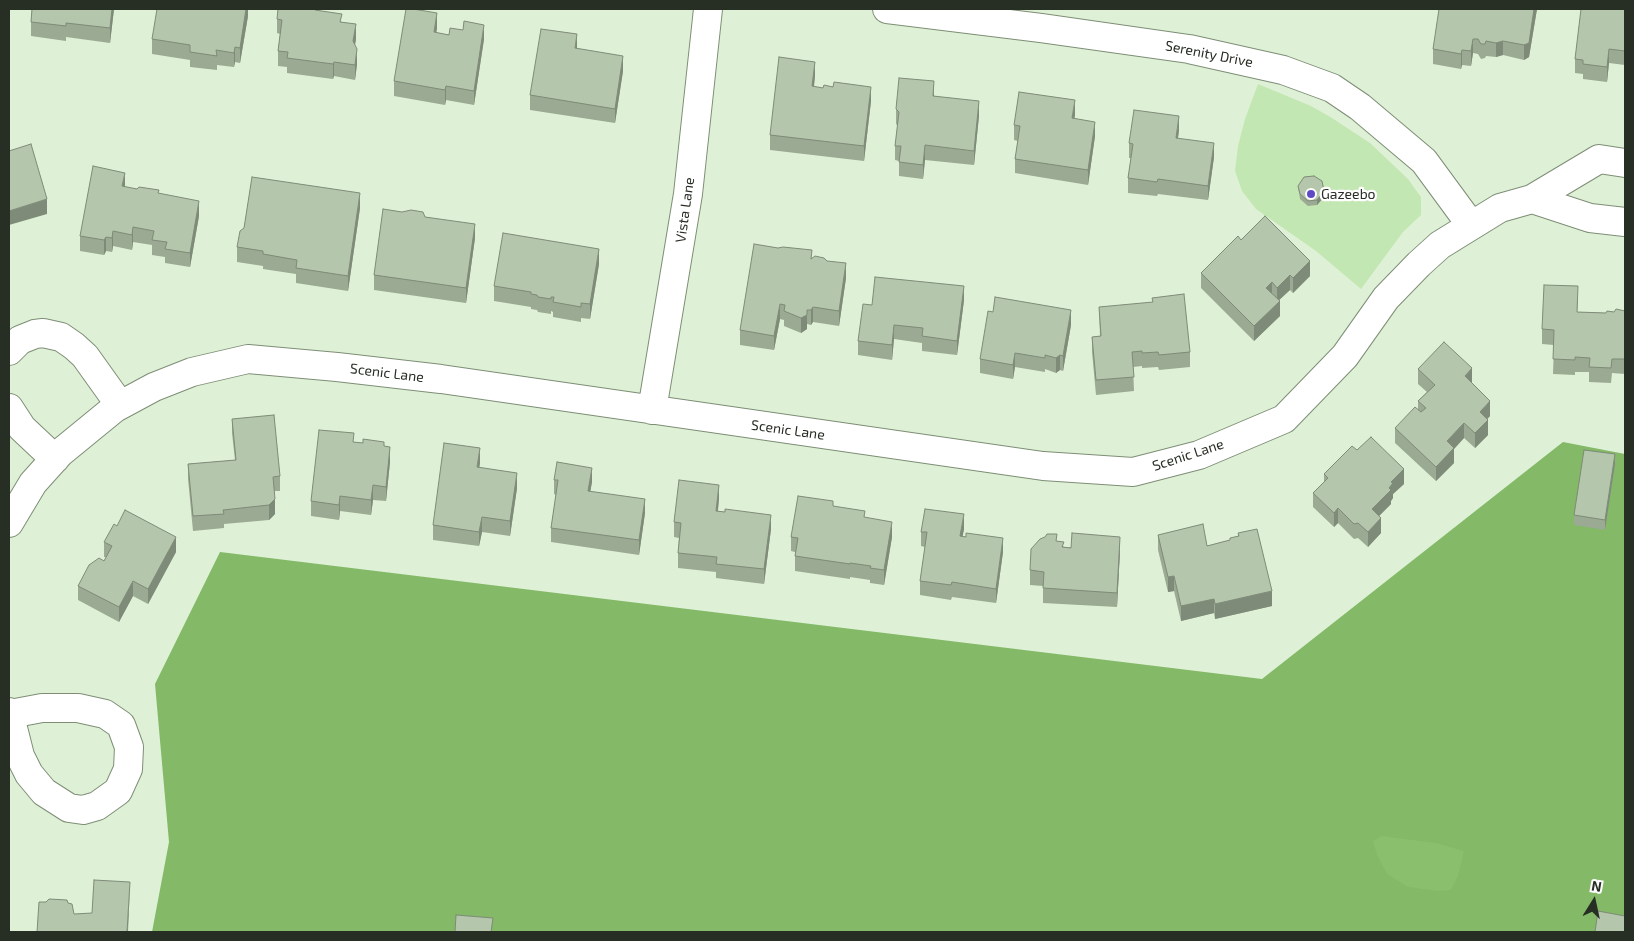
<!DOCTYPE html>
<html>
<head>
<meta charset="utf-8">
<style>
  body { margin:0 }
  #map { position:relative; width:1634px; height:941px; overflow:hidden; background:#def1d6; font-family:"Exo 2",sans-serif }
  canvas { display:block }
  .frame { position:absolute; inset:0; border:10px solid #272e24; pointer-events:none }
  .north { position:absolute; left:1569px; top:876px; width:50px; height:50px; -webkit-text-stroke:4px #fff; paint-order:stroke; rotate:10deg; font-size:14px; font-weight:700; line-height:20px; text-align:center; color:#272e24 }
  .north::after { content:''; display:block; margin:auto; width:18px; height:22px; background:#272e24; clip-path:polygon(50% 0,100% 100%,50% 72%,0 100%) }
</style>
</head>
<body>
<div id="map">
<canvas width="1634" height="941"></canvas>
<div class="frame"></div>
<div class="north">N</div>
</div>
<script>
const g = document.querySelector('canvas').getContext('2d');
g.lineJoin = 'round';
function paint(path, color) { g.fillStyle = color; g.fill(path, 'evenodd'); }
const toPath = rows => new Path2D(rows.map(r => 'M' + r).join(''));
function trace(path, color, width, dash) { g.strokeStyle = color; g.lineWidth = width; g.lineCap = dash ? 'butt' : 'round'; g.setLineDash(dash || []); g.stroke(path); }
function label(font, color, halo, rows, align = 'center') {
  g.font = font + ' "Exo 2",sans-serif'; g.lineWidth = 4.5; g.setLineDash([]); g.textBaseline = 'middle'; g.strokeStyle = halo; g.fillStyle = color; for (const [text, x, y, turn = 0] of rows) {
    g.save(); g.translate(x, y); g.rotate((+turn || 0) * Math.PI / 180); g.textAlign = isNaN(turn) ? turn : align; if (halo) g.strokeText(text, 0, 0); g.fillText(text, 0, 0); g.restore();
  }
}
paint(toPath([
  [1258,84,1311,106,1332,118,1370,143,1408,179,1421,197,1421,215,1403,232,1361,289,1316,251,1256,209,1242,191,1235,171,1238,146,1245,119]
]), '#c3e7b2');
paint(toPath([
  [1563,442,1625,454,1625,932,152,932,169,842,155,684,220,552,1262,679]
]), '#83b967');
paint(toPath([
  [1382,836,1436,843,1464,851,1458,876,1451,890,1437,891,1408,887,1387,874,1377,855,1373,841]
]), '#89bf6d');
const minor = toPath([
  [887,9,1041,28,1189,49,1283,70,1332,88,1360,107,1424,161,1471,225],
  [1532,199,1590,218,1625,222],
  [9,351,20,340,35,334,43,333,61,337,74,346,85,356,120,405],
  [9,408,22,428,55,459],
  [652,410,688,194,708,9],
  [9,523,33,483,60,453,115,408,154,387,192,372,248,359,337,367,441,379,1043,466,1133,472,1199,455,1284,419,1345,356,1386,298,1419,264,1440,245,1500,208,1532,199,1599,159,1625,163],
  [9,712,20,756,29,774,44,792,69,808,83,810,97,806,118,791,128,769,129,747,121,725,105,714,78,708,42,708,10,714]
]);
trace(minor, '#7e8e76', 30);
trace(minor, '#fff', 28);
paint(toPath([
  [32,9,114,9,110,43,66,37,66,41,31,36,31,22],
  [248,9,248,16,240,63,235,62,234,67,217,65,217,70,190,67,190,60,152,54,152,39],
  [318,9,317,10,342,22,356,39,355,45,357,64,355,80,334,76,333,79,287,73,287,67,278,66,278,51,280,34,277,33,277,19],
  [1537,9,1529,57,1524,60,1503,55,1496,57,1486,56,1485,58,1481,59,1478,54,1473,53,1471,66,1462,65,1461,69,1433,64,1433,49],
  [1625,9,1625,65,1609,63,1607,82,1583,79,1583,74,1575,73,1575,59],
  [437,28,436,33,484,39,474,105,446,100,445,105,394,96,394,81],
  [577,49,623,71,615,123,530,110,530,95],
  [815,76,814,87,823,88,833,87,871,101,864,161,770,150,770,135],
  [934,96,979,116,974,165,925,160,923,179,899,176,899,161,895,160,895,146,898,126,896,124,896,109],
  [1075,115,1074,119,1095,136,1088,185,1015,173,1015,159,1018,141,1014,140,1014,125],
  [1179,130,1178,138,1214,157,1208,200,1158,194,1157,196,1128,193,1128,178,1131,158,1129,158,1129,143],
  [1298,186,1324,197,1317,205,1308,206,1300,199],
  [125,187,159,194,199,216,190,267,165,263,165,257,152,255,152,245,133,242,132,250,113,246,112,252,106,251,104,255,80,251,80,236],
  [360,208,348,291,296,283,296,274,263,269,263,266,237,262,237,247],
  [402,212,425,217,475,238,466,303,374,290,374,275],
  [1241,240,1310,276,1293,293,1290,290,1279,300,1280,316,1254,341,1201,288,1201,273],
  [778,248,812,258,846,278,839,326,813,322,811,325,807,324,807,329,801,333,784,326,784,320,780,319,774,350,740,345,740,330],
  [599,264,590,319,581,318,581,322,553,317,553,312,551,311,551,314,538,312,537,310,531,309,531,307,494,301,494,286],
  [964,300,957,355,922,351,922,343,894,339,892,360,858,355,858,341,872,305],
  [1578,301,1577,312,1606,313,1625,311,1625,374,1612,373,1611,383,1589,382,1589,372,1575,372,1575,375,1553,374,1554,345,1542,344,1542,329],
  [1099,307,1190,352,1190,367,1159,370,1158,367,1142,368,1142,366,1133,367,1134,391,1096,395,1092,352,1092,337,1100,336],
  [1071,325,1063,371,1060,370,1056,373,1045,369,1045,372,1015,367,1013,379,980,373,980,359],
  [1418,369,1472,383,1490,416,1487,419,1488,435,1475,448,1464,438,1454,449,1454,463,1436,481,1395,443,1395,428,1418,410,1418,401,1427,392,1418,384],
  [232,419,280,476,280,491,274,491,275,514,269,520,224,524,224,528,193,531,188,479,188,464,235,460,232,433],
  [354,442,384,446,390,462,386,501,373,500,371,515,340,511,339,520,311,516,311,501],
  [1357,450,1404,484,1393,494,1393,498,1391,501,1391,504,1379,516,1381,533,1368,547,1358,538,1354,539,1338,523,1334,527,1313,507,1313,493,1324,482,1324,474],
  [480,463,479,467,517,488,510,536,482,532,479,546,433,540,433,525],
  [1615,464,1605,530,1574,525,1574,515],
  [554,480,592,482,590,491,645,513,639,555,551,542,551,528,556,495,554,494],
  [719,499,718,511,771,529,764,584,716,578,716,572,678,568,678,553,679,538,674,537,674,522],
  [833,506,865,518,892,537,884,585,870,583,870,580,850,577,850,579,795,571,795,552,791,551,791,537],
  [964,529,962,537,1003,552,996,603,952,597,951,600,920,595,920,581,925,547,921,546,921,532],
  [1238,533,1272,606,1215,619,1214,613,1181,621,1174,591,1168,592,1158,550,1158,535,1207,546,1230,540,1238,536],
  [1057,541,1064,547,1120,551,1117,607,1043,603,1043,586,1030,585,1030,570],
  [104,542,176,552,148,604,133,596,119,622,78,600,78,586,104,561,106,557,104,557]
]), '#9baa93');
paint(toPath([
  [112,9,114,9,110,43,110,28],
  [246,9,248,9,248,16,240,63,240,48],
  [1534,9,1537,9,1529,57,1524,60,1524,45],
  [437,13,437,28,434,47,434,32],
  [356,24,356,39,353,56,353,41],
  [484,25,484,39,474,105,474,91],
  [577,34,577,49,575,48],
  [1473,39,1473,53,1471,66,1471,51],
  [1503,41,1503,55,1496,57,1496,43],
  [235,47,235,62,234,67,234,53],
  [357,49,357,64,355,80,355,65],
  [1609,49,1609,63,1607,82,1607,67],
  [1462,50,1462,65,1461,69,1461,54],
  [623,56,623,71,615,123,615,109],
  [334,62,334,76,333,79,333,64],
  [815,62,815,76,812,101,812,86],
  [934,81,934,96,933,96],
  [446,86,446,100,445,105,445,90],
  [871,87,871,101,864,161,864,146],
  [1075,100,1075,115,1072,133,1072,118],
  [979,101,979,116,974,165,974,151],
  [1179,116,1179,130,1176,153,1176,138],
  [1095,122,1095,136,1088,185,1088,170],
  [1214,143,1214,157,1208,200,1208,186],
  [925,145,925,160,923,179,923,165],
  [125,173,125,187,122,186],
  [1324,191,1324,197,1317,205,1317,200],
  [360,193,360,208,348,291,348,276],
  [47,199,47,214,9,225,9,211],
  [199,201,199,216,190,267,190,253],
  [475,224,475,238,466,303,466,288],
  [133,227,133,242,132,250,132,235],
  [113,231,113,246,112,252,112,238],
  [106,237,106,251,104,255,104,240],
  [599,249,599,264,590,319,590,304],
  [1310,261,1310,276,1293,293,1293,278],
  [846,263,846,278,839,326,839,311],
  [1290,275,1290,290,1277,302,1277,288],
  [1272,282,1272,297,1266,288],
  [964,286,964,300,957,355,957,341],
  [1280,301,1280,316,1254,341,1254,326],
  [780,304,780,319,774,350,774,336],
  [813,307,813,322,811,325,811,310],
  [807,310,807,329,801,333,801,318],
  [1071,310,1071,325,1063,371,1063,356],
  [894,325,894,339,892,360,892,345],
  [1015,353,1015,367,1013,379,1013,365],
  [1060,355,1060,370,1056,373,1056,358],
  [1472,368,1472,383,1465,376],
  [1490,401,1490,416,1480,427,1480,412],
  [1488,420,1488,435,1475,448,1475,433],
  [1464,423,1464,438,1454,449,1454,463,1436,481,1436,467,1447,441],
  [390,447,390,462,386,501,386,487],
  [480,448,480,463,477,482,477,467],
  [1615,454,1615,464,1605,530,1605,520],
  [592,468,592,482,588,505,588,491],
  [1404,469,1404,484,1393,494,1393,498,1391,501,1391,504,1372,523,1372,509,1389,488,1391,482],
  [517,473,517,488,510,536,510,521],
  [373,485,373,500,371,515,371,500],
  [719,485,719,499,716,525,716,511],
  [340,496,340,511,339,520,339,505],
  [275,499,275,514,269,520,269,505],
  [645,499,645,513,639,555,639,540],
  [1338,508,1338,523,1334,527,1334,513],
  [964,514,964,529,960,551,960,536],
  [771,515,771,529,764,584,764,569],
  [482,517,482,532,479,546,479,532],
  [1381,518,1381,533,1368,547,1368,532],
  [892,522,892,537,884,585,884,570],
  [176,537,176,552,148,604,148,589],
  [1120,537,1120,551,1117,607,1117,593],
  [1003,538,1003,552,996,603,996,589],
  [1174,576,1174,591,1168,592,1168,577],
  [133,581,133,596,119,622,119,607],
  [1272,591,1272,606,1215,619,1215,604],
  [1214,599,1214,613,1181,621,1181,606],
  [130,882,128,932,127,932]
]), '#7e8b78');
const building = toPath([
  [32,9,112,9,110,28,66,23,66,26,31,22,32,9],
  [157,9,246,9,240,48,235,47,234,53,216,50,217,56,190,52,190,45,152,39,157,9],
  [278,9,315,9,315,10,342,14,340,22,356,24,353,41,357,49,355,65,334,62,333,64,287,58,288,52,278,51,282,20,277,19,278,9],
  [406,9,413,9,437,13,434,32,449,35,450,28,463,30,464,21,484,25,474,91,446,86,445,90,394,81,406,9],
  [1439,9,1534,9,1529,43,1524,45,1503,41,1496,43,1486,41,1485,44,1481,44,1478,39,1473,39,1471,51,1462,50,1461,54,1433,49,1439,9],
  [1581,9,1625,9,1625,51,1609,49,1607,67,1583,64,1583,60,1575,59,1581,9],
  [541,29,577,34,575,48,623,56,615,109,530,95,541,29],
  [779,57,815,62,812,86,823,88,824,85,833,87,834,82,871,87,864,146,770,135,779,57],
  [899,78,934,81,933,96,979,101,974,151,925,145,923,165,899,162,901,146,895,146,899,112,896,109,899,78],
  [1019,92,1075,100,1072,118,1095,122,1088,170,1015,159,1020,126,1014,125,1019,92],
  [1134,110,1179,116,1176,138,1214,143,1208,186,1158,179,1157,182,1128,178,1133,144,1129,143,1134,110],
  [31,144,47,199,9,211,9,151,31,144],
  [93,166,125,173,122,186,137,189,139,187,159,190,158,193,199,201,190,253,165,249,167,242,152,240,154,231,133,227,132,235,113,231,112,238,106,237,104,240,80,236,93,166],
  [1314,176,1322,181,1324,191,1317,200,1308,201,1300,194,1298,186,1304,177,1314,176],
  [252,177,360,193,348,276,296,268,297,260,263,254,263,251,237,247,240,231,244,228,252,177],
  [383,209,402,212,411,210,423,212,425,217,475,224,466,288,374,275,383,209],
  [1265,216,1310,261,1293,278,1290,275,1277,288,1272,282,1266,288,1280,301,1254,326,1201,273,1238,236,1241,240,1265,216],
  [503,233,599,249,590,304,581,303,581,307,553,302,554,297,551,297,551,299,538,297,537,295,531,294,531,292,494,286,503,233],
  [754,244,778,248,783,247,812,250,811,259,815,256,824,258,827,261,846,263,839,311,813,307,811,310,807,310,807,315,801,318,784,311,785,305,780,304,774,336,740,330,754,244],
  [875,277,964,286,957,341,922,336,923,328,894,325,892,345,858,341,863,304,872,305,875,277],
  [1544,285,1578,286,1577,312,1606,313,1607,311,1614,312,1616,309,1625,311,1625,359,1612,359,1611,368,1589,367,1590,358,1575,357,1575,360,1553,359,1554,330,1542,329,1544,285],
  [1184,294,1190,352,1159,355,1158,352,1142,353,1142,351,1132,352,1134,377,1096,380,1092,337,1101,336,1099,307,1153,302,1152,298,1184,294],
  [995,297,1071,310,1063,356,1060,355,1056,358,1045,355,1045,358,1015,353,1013,365,980,359,988,311,993,312,995,297],
  [1444,342,1472,368,1465,376,1490,401,1480,412,1488,420,1475,433,1464,423,1447,441,1454,448,1436,467,1395,428,1415,407,1421,412,1426,408,1418,401,1435,385,1418,369,1444,342],
  [274,415,280,476,273,477,275,499,269,505,223,510,224,514,193,516,188,464,236,460,232,419,274,415],
  [319,430,354,433,353,442,363,443,363,439,384,442,384,446,390,447,386,487,373,485,371,500,340,496,339,505,311,501,319,430],
  [1371,437,1404,469,1391,482,1393,483,1389,488,1391,490,1372,509,1381,518,1368,532,1358,523,1354,524,1338,508,1334,513,1313,493,1328,478,1324,474,1352,446,1357,450,1371,437],
  [444,443,480,448,477,467,517,473,510,521,482,517,479,532,433,525,444,443],
  [1584,450,1615,454,1605,520,1574,515,1584,450],
  [557,462,592,468,588,491,645,499,639,540,551,528,558,480,554,480,557,462],
  [679,480,719,485,716,511,725,512,725,509,771,515,764,569,716,564,717,557,678,553,681,523,674,522,679,480],
  [798,496,833,501,833,506,865,511,864,517,892,522,884,570,870,568,871,566,850,563,850,564,795,556,798,538,791,537,798,496],
  [925,509,964,514,960,536,966,537,966,533,1003,538,996,589,952,582,951,585,920,581,927,532,921,532,925,509],
  [125,510,176,537,148,589,133,581,119,607,78,586,89,565,99,558,104,561,112,546,104,542,114,524,117,526,125,510],
  [1203,524,1207,546,1230,540,1230,538,1239,536,1238,533,1257,529,1272,591,1215,604,1214,599,1181,606,1174,576,1168,577,1158,535,1203,524],
  [1072,533,1120,537,1117,593,1043,588,1044,572,1030,570,1031,549,1040,539,1045,537,1047,534,1057,534,1056,541,1064,542,1062,547,1071,548,1072,533],
  [94,880,130,882,127,932,37,932,39,902,46,902,49,899,67,900,68,903,72,904,74,914,92,913,94,880],
  [1598,911,1625,916,1625,932,1595,932,1598,911],
  [456,915,493,918,491,932,455,932,456,915]
]);
paint(building, '#b4c6ab');
trace(building, '#7e8b78', 1);
for (const [x, y, r, color] of [
  [1311,194,5,"#5c4bc4"]
]) { const dot = new Path2D(); dot.arc(x, y, r, 0, 2 * Math.PI); g.fillStyle = color; g.fill(dot); trace(dot, '#fff', 2); }
label('14px', '#272e24', '#fff', [
  ["Serenity Drive",1209,54,11],
  ["Vista Lane",685,210,-82],
  ["Scenic Lane",387,373,7],
  ["Scenic Lane",788,430,8],
  ["Scenic Lane",1188,455,-18]
]);
label('14px', '#272e24', '#fff', [
  ["Gazeebo",1321,194]
], 'left');
</script>
</body>
</html>
